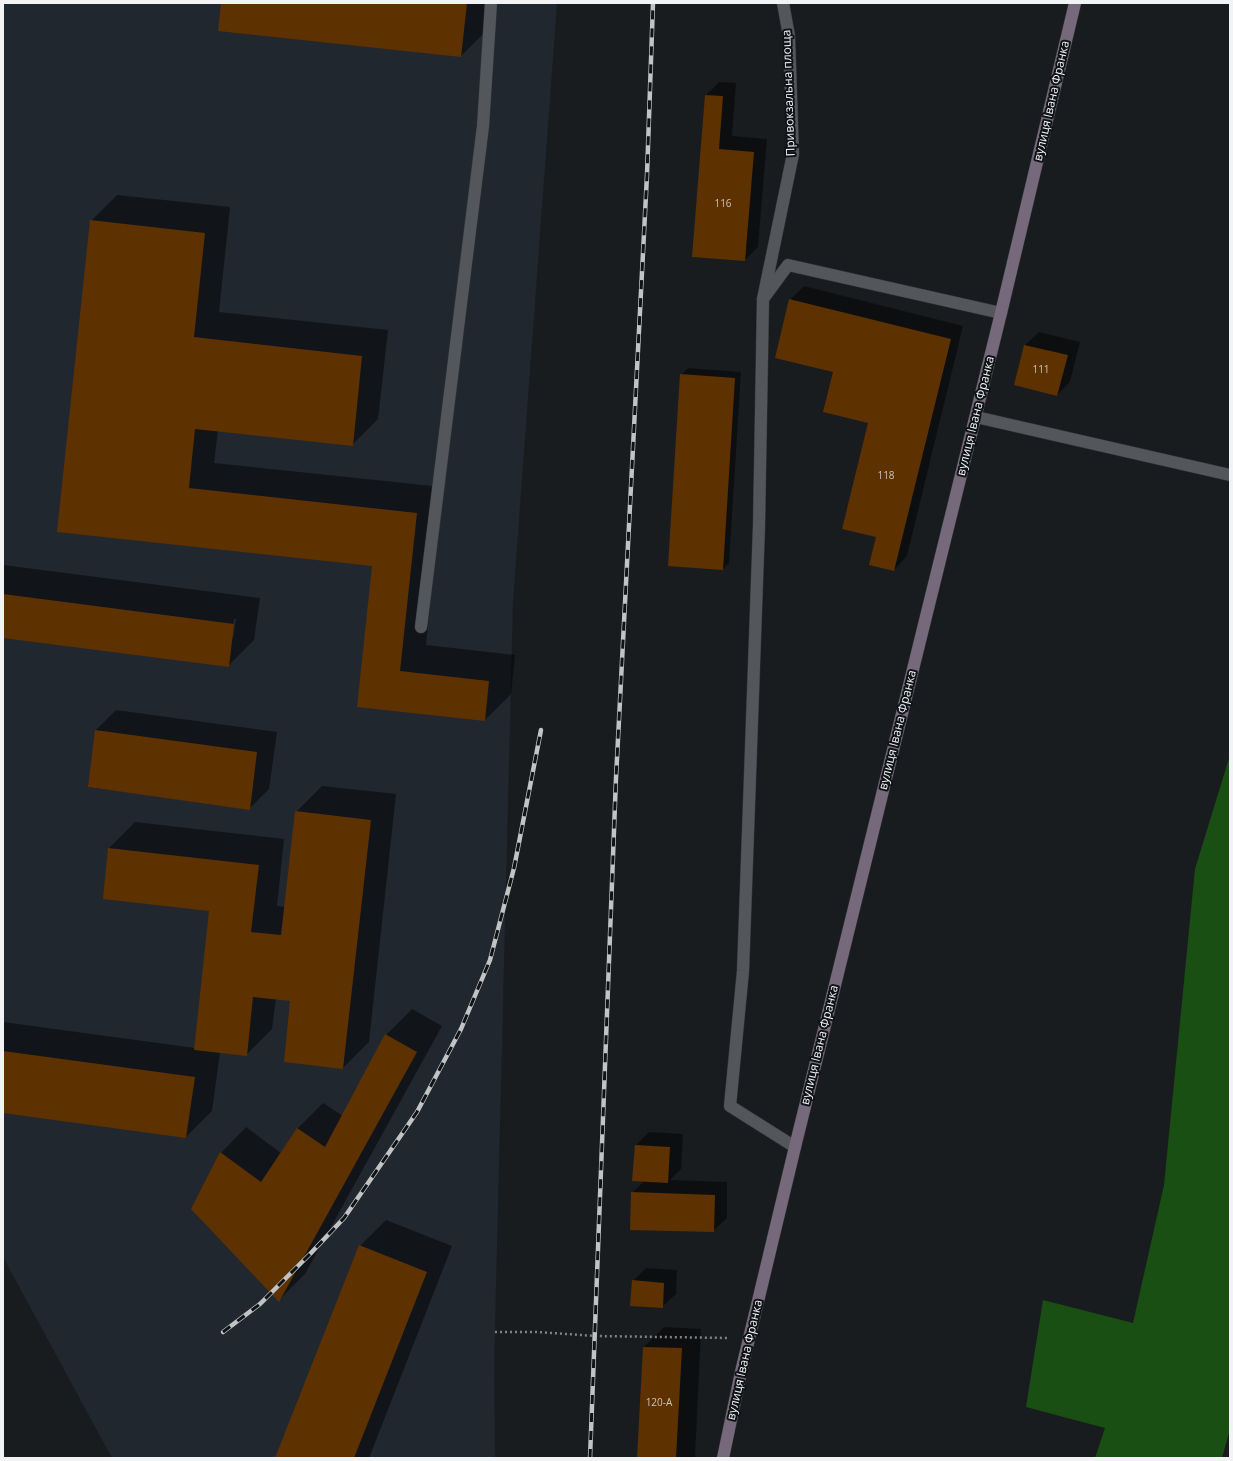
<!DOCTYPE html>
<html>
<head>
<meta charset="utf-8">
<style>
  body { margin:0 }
  #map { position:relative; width:1233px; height:1461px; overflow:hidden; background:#191c1f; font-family:"Open Sans",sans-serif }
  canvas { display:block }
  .frame { position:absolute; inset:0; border:4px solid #f1f3f5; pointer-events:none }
</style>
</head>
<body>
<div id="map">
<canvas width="1233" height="1461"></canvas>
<div class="frame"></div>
</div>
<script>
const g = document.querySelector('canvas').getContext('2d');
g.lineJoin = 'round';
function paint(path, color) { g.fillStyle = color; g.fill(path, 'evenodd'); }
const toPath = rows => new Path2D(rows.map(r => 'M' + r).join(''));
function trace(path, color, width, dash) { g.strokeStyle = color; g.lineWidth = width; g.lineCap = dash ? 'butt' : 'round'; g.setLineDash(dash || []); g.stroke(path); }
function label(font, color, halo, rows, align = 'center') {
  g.font = font + ' "Open Sans",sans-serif'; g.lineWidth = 4; g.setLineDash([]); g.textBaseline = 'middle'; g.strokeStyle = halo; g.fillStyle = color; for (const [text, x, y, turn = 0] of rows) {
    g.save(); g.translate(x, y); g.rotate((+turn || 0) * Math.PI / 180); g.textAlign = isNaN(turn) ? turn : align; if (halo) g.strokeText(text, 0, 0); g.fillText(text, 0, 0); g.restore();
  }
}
paint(toPath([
  [3,3,557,3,513,601,494,1365,495,1458,112,1458,3,1257]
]), '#21272f');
paint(toPath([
  [1230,755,1230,1429,1222,1458,1095,1458,1105,1428,1026,1407,1043,1300,1133,1323,1164,1185,1195,869]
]), '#1a4f13');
paint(toPath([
  [222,3,490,3,487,30,461,56],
  [719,82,736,83,732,136,767,139,758,247,745,260,693,256,706,95],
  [117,195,230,207,219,312,388,330,378,419,352,445,218,430,214,463,442,487,426,645,515,655,511,694,485,720,358,706,373,565,58,531,91,221],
  [804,286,963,326,907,556,894,570,877,537,869,422,834,371,790,300],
  [1039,332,1080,342,1070,382,1057,395,1016,385,1025,345],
  [688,368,741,372,729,563,723,569,681,375],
  [3,565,260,598,254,640,228,666,3,637],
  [234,619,236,619,233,638,231,638],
  [116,710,277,732,269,789,249,809,89,787,96,730],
  [322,786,396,794,369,1042,343,1068,291,1000,276,998,272,1029,246,1055,220,1052,212,1111,186,1137,3,1112,3,1022,195,1048,210,910,104,898,109,848,135,822,284,839,277,906,285,907,296,812],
  [412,1009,442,1026,305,1274,279,1300,221,1153,246,1127,281,1153,297,1129,323,1103,343,1116,386,1035],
  [649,1132,683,1134,681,1169,670,1180,727,1182,727,1218,713,1231,632,1193,644,1181,636,1145],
  [386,1220,452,1246,369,1458,276,1458,360,1246],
  [646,1268,677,1270,676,1294,662,1307,633,1281],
  [664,1327,701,1329,695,1458,638,1458,644,1347]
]), '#0007');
paint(toPath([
  [221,3,467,3,461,57,218,31],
  [705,95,723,96,719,149,754,152,745,261,692,257],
  [90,220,205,233,194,337,362,356,353,446,195,429,189,488,417,513,400,671,489,681,485,721,357,707,372,566,57,532],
  [789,299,951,339,894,571,869,565,876,537,842,529,868,423,823,412,833,372,775,358],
  [1024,345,1068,355,1057,396,1014,385],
  [680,374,735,378,723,570,668,566],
  [3,594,234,624,229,667,3,638],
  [95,730,257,752,250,810,88,787],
  [295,811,371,820,343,1069,284,1062,290,1001,253,997,247,1056,194,1050,209,911,103,899,108,848,259,865,251,932,281,935],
  [385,1034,417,1052,279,1302,191,1209,220,1152,261,1182,297,1128,325,1147],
  [3,1051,195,1077,186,1138,3,1113],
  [635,1145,670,1147,668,1183,632,1181],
  [631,1192,715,1195,714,1232,630,1230],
  [359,1245,427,1272,354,1458,275,1458],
  [632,1280,664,1283,663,1308,630,1306],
  [643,1347,682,1348,676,1458,637,1458]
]), '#5e3100');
const service = toPath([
  [976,417,1230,475],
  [421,627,483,126,491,3],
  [795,1147,730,1106,743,971,759,526,763,299,788,265,1001,313]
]);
const minor = toPath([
  [763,299,793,154,789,36,783,3]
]);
const secondary = toPath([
  [723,1458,741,1372,795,1147,1001,313,1075,3]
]);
trace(service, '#343538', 13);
trace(minor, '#343538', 13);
trace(secondary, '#343538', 13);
trace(toPath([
  [495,1332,537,1332,596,1336,729,1338]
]), '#808385', 2.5, [2, 3]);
trace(service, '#53565a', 12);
trace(minor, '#53565a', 12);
trace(secondary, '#77697c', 12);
const rail = toPath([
  [223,1332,260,1304,311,1253,344,1218,417,1112,461,1029,490,960,514,868,541,730],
  [590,1458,616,778,647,175,653,3]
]);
trace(rail, '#c1c3c5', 4.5);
trace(rail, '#101316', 3, [9]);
label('10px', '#ccc2b8', null, [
  ["116",723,204],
  ["111",1041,370],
  ["118",886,476],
  ["120-А",659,1403]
]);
label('12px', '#f1f3f5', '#101316', [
  ["Привокзальна площа",789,93,-92],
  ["вулиця Івана Франка",1052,101,-77],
  ["вулиця Івана Франка",976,416,-76],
  ["вулиця Івана Франка",898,730,-76],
  ["вулиця Івана Франка",820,1045,-76],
  ["вулиця Івана Франка",745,1360,-77]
]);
</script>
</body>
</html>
